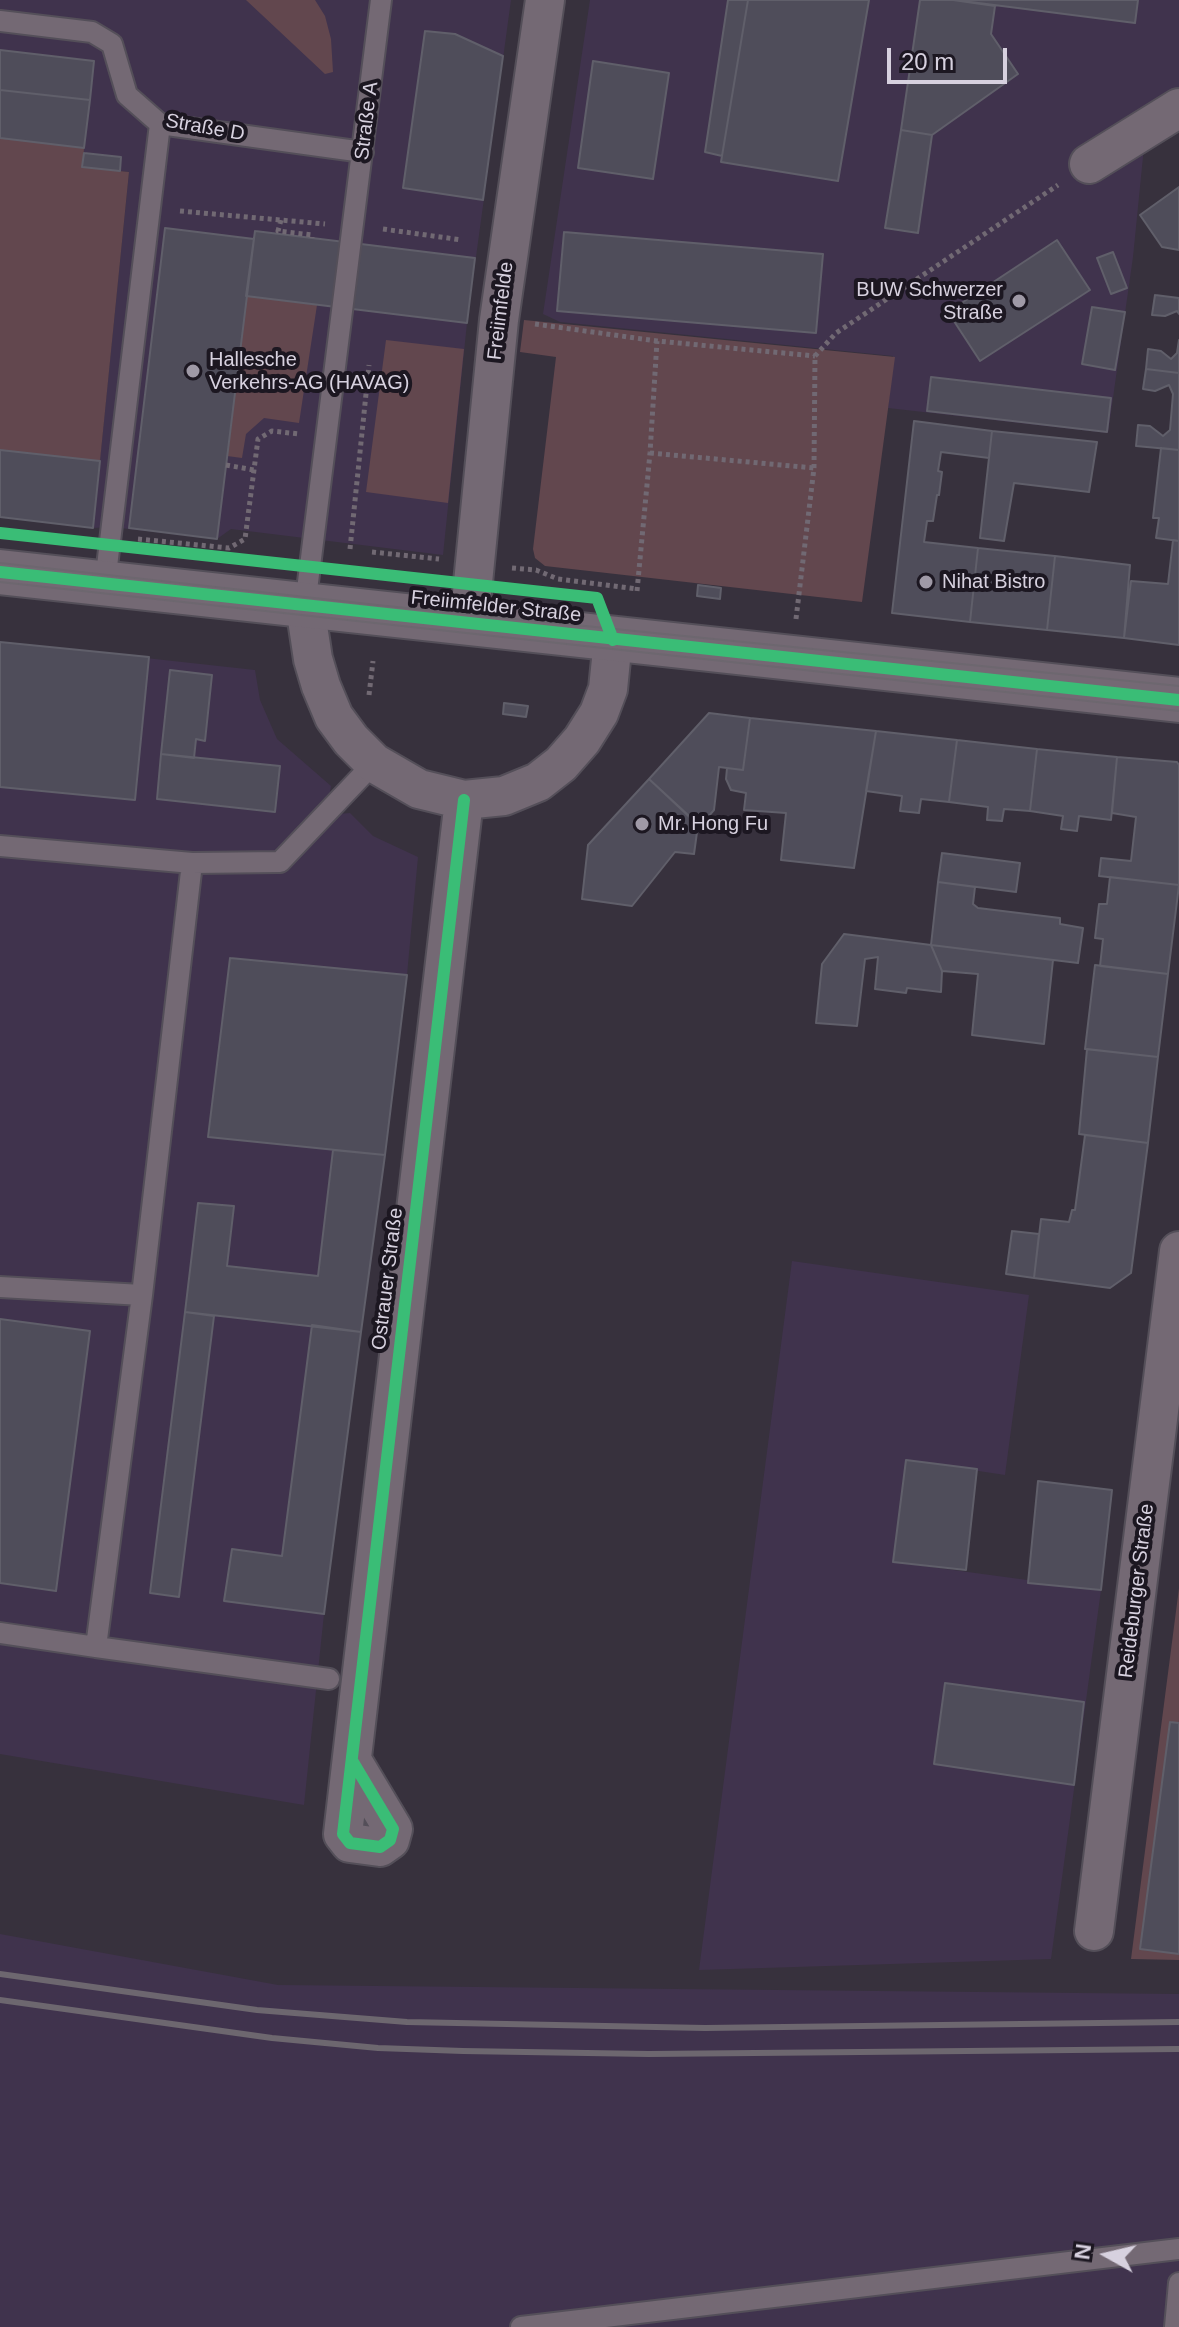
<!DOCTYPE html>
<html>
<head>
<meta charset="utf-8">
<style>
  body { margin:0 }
  #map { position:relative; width:1179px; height:2327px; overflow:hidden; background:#37313d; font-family:Helvetica,sans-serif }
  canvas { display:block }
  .north { position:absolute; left:1067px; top:2215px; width:80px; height:80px; -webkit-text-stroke:6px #1c1721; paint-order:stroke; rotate:278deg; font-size:22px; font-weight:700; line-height:32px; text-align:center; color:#d7d1df }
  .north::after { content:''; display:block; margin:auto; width:28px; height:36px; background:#d7d1df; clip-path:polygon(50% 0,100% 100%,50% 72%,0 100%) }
  .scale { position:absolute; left:887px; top:48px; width:120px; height:36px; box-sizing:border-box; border:4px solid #d7d1df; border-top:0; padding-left:10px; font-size:24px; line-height:28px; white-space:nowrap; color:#d7d1df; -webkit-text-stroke:6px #1c1721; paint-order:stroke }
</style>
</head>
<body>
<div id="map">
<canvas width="1179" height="2327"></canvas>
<div class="north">N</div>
<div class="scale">20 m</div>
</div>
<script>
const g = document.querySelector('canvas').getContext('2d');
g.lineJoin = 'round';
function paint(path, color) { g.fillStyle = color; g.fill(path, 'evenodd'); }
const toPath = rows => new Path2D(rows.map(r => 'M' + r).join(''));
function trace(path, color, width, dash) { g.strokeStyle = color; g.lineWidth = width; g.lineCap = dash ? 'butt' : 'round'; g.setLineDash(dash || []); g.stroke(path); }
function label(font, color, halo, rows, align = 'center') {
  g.font = font + ' Helvetica,sans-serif'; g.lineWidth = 8; g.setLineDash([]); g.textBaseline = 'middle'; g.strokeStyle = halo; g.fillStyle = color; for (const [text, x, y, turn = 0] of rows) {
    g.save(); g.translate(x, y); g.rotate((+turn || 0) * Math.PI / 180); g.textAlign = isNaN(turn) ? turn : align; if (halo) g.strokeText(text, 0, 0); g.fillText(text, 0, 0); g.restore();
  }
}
paint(toPath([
  [0,0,511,0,467,323,443,555,231,529,217,539,111,527,93,528,129,172,82,167,84,148,0,138],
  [590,0,1179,0,1179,114,1145,137,1133,257,1108,433,888,408,893,356,560,322,543,314],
  [0,642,255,670,260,700,277,739,331,786,326,815,350,813,373,836,418,857,407,975,324,1614,304,1805,0,1754],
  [792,1261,1029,1295,1005,1475,906,1460,894,1562,1101,1590,1051,1959,699,1970],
  [0,1934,278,1985,1179,1994,1179,2327,0,2327]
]), '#40334d');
paint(toPath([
  [246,0,315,0,325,16,331,39,333,72,325,74],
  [0,138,84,148,83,167,129,172,100,461,0,450],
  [246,296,317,305,299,423,264,418,246,434,242,458,227,456],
  [524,320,895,357,862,602,545,566,535,558,533,549,556,357,520,352],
  [386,340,464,349,448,503,366,492],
  [1179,1588,1179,1960,1131,1959]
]), '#62474e');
const building = toPath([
  [728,0,748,0,722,156,705,152,728,0],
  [748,0,869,0,838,181,721,162,748,0],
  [920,0,953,0,995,6,991,34,1018,74,932,135,901,130,920,0],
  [955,0,1138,0,1135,23,955,0],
  [425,31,455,34,503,56,483,200,403,188,425,31],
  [0,50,94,61,90,100,0,90,0,50],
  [593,61,669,73,653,179,578,168,593,61],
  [0,90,90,100,84,148,0,138,0,90],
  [901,130,932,135,918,233,885,228,901,130],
  [84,153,121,157,120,171,82,167,84,153],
  [1179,187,1179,250,1162,247,1140,215,1179,187],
  [165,228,254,239,217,539,129,528,165,228],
  [255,231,475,258,467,323,246,296,255,231],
  [564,232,823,254,816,333,557,311,564,232],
  [1057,240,1090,290,980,361,948,312,1057,240],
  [1113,252,1127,288,1111,294,1097,258,1113,252],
  [1155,295,1179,298,1179,314,1177,311,1165,316,1152,315,1155,295],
  [1092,307,1125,312,1115,370,1082,364,1092,307],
  [1179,340,1179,373,1146,369,1148,349,1161,351,1171,359,1177,353,1179,340],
  [1146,369,1179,373,1179,450,1136,446,1138,425,1150,426,1163,436,1170,430,1173,394,1169,385,1155,391,1143,389,1146,369],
  [931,377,1111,398,1107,432,927,411,931,377],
  [914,421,992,431,989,458,941,452,938,471,942,472,939,495,937,495,933,521,927,521,924,542,978,548,970,622,892,613,914,421],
  [992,431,1097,442,1089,492,1014,483,1004,541,980,538,992,431],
  [1161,448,1179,450,1179,541,1156,538,1159,518,1153,518,1161,448],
  [0,450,100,461,93,528,0,517,0,450],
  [1173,540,1179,541,1179,645,1124,638,1131,581,1168,584,1173,540],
  [978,548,1055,556,1047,630,970,622,978,548],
  [1055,556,1130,565,1124,638,1047,630,1055,556],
  [698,585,721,588,720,599,697,596,698,585],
  [0,642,149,657,135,800,0,787,0,642],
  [170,670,212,675,205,741,196,739,194,758,161,754,170,670],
  [504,703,528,706,526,717,503,714,504,703],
  [709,713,750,718,743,770,719,767,714,810,700,826,649,779,709,713],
  [750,718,876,731,854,868,781,860,786,813,744,810,746,793,731,790,726,779,727,768,743,770,750,718],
  [876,731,957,740,949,802,921,799,919,813,900,811,902,796,866,791,876,731],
  [957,740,1037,749,1030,811,1004,809,1002,821,987,820,988,807,949,802,957,740],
  [1037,749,1117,757,1111,820,1079,816,1077,831,1061,829,1063,816,1030,811,1037,749],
  [161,754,280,766,275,812,157,799,161,754],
  [1117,757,1177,762,1179,765,1179,885,1099,876,1101,858,1131,861,1136,817,1112,813,1117,757],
  [649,779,698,825,694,854,675,852,632,906,582,899,588,845,649,779],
  [942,853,1020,863,1016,892,938,882,942,853],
  [1110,877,1179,885,1168,974,1100,966,1103,939,1095,938,1099,904,1107,904,1110,877],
  [938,882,975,887,973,904,978,908,1060,918,1060,924,1083,928,1078,963,931,945,938,882],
  [844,934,931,945,942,971,941,992,907,988,906,993,875,989,878,957,865,959,857,1026,816,1023,822,964,844,934],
  [931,945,1053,960,1044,1044,972,1035,978,974,942,971,931,945],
  [230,958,407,975,385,1155,208,1137,230,958],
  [1095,965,1168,974,1158,1057,1085,1049,1095,965],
  [1087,1049,1158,1057,1148,1143,1079,1134,1087,1049],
  [1085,1135,1148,1143,1131,1273,1110,1288,1034,1278,1041,1219,1069,1222,1072,1210,1075,1210,1085,1135],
  [333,1150,385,1155,361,1332,185,1312,198,1203,234,1206,227,1266,318,1276,333,1150],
  [1012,1231,1039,1234,1034,1278,1006,1274,1012,1231],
  [185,1312,214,1316,179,1597,150,1593,185,1312],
  [0,1319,90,1331,56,1591,0,1583,0,1319],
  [312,1325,361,1332,324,1614,224,1601,232,1549,282,1556,312,1325],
  [906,1460,977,1469,966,1570,893,1562,906,1460],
  [1038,1481,1112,1490,1101,1590,1028,1583,1038,1481],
  [945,1683,1084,1702,1074,1785,934,1764,945,1683],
  [1170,1722,1179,1723,1179,1954,1140,1949,1170,1722]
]);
paint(building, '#4f4d5a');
trace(building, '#605f6a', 2);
const service = toPath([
  [0,21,92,32,112,44,127,95,160,124,363,152],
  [105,583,160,124],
  [305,606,381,0],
  [0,846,192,863,142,1295,96,1647,0,1633],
  [192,863,280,862,374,763],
  [0,1287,142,1295],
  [96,1647,329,1679],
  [521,2327,1179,2249],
  [1175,2327,1179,2283]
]);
const minor = toPath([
  [1089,164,1179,108],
  [305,606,313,659,321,686,334,717,351,740,374,763,419,789,464,800,504,796,538,782,561,764,582,740,599,713,608,689,613,640],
  [469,623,499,320,545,0],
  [353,1762,393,1829,390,1840,380,1847,350,1843,343,1834,464,800],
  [1094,1931,1179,1251]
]);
const tertiary = toPath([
  [0,572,1179,700]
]);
trace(service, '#544f59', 24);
trace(minor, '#544f59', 42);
trace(tertiary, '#544f59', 48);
trace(toPath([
  [180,211,325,224],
  [281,220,278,231,312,235,312,238],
  [383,229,462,240],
  [535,324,657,341,815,356],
  [650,453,814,468],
  [226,465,254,470],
  [138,539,229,548,245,539,258,439,272,431,299,434],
  [350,549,369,365],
  [372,552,439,559],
  [512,568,536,570,558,579,637,589],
  [637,591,650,453,657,341],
  [796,619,814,468,815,356,836,333,1058,185],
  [369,695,373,661]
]), '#716973', 5, [4, 4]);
trace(service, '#746974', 20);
trace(minor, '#746974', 38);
trace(tertiary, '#746974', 44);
trace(toPath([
  [0,563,377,605,1179,686],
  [0,582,1179,711]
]), '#6d676f', 2);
trace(toPath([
  [0,1974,257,2010,407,2022,705,2028,1179,2022],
  [0,2000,272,2038,378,2048,463,2051,649,2054,1179,2049]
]), '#6d676f', 6);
trace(toPath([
  [0,533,597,598,613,640],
  [0,572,1179,700],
  [353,1762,393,1829,390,1840,380,1847,350,1843,343,1834,464,800]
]), '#3abd76', 12);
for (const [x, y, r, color] of [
  [1019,301,8,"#9f99a6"],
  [193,371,8,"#9f99a6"],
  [926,582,8,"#9f99a6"],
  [642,824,8,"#9f99a6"]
]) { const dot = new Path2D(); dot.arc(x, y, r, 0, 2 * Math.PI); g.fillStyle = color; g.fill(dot); trace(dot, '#1c1721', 3); }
label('20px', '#d7d1df', '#1c1721', [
  ["Straße A",367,121,-83],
  ["Straße D",205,128,10],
  ["Freiimfelde",501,311,-83],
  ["Freiimfelder Straße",496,607,6],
  ["Ostrauer Straße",388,1279,-83],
  ["Reideburger Straße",1137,1591,-83]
]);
label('20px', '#d7d1df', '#1c1721', [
  ["BUW Schwerzer",1003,290,"right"],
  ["Straße",1003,313,"right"],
  ["Hallesche",209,360],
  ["Verkehrs-AG (HAVAG)",209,383],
  ["Nihat Bistro",942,582],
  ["Mr. Hong Fu",658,824]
], 'left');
</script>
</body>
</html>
